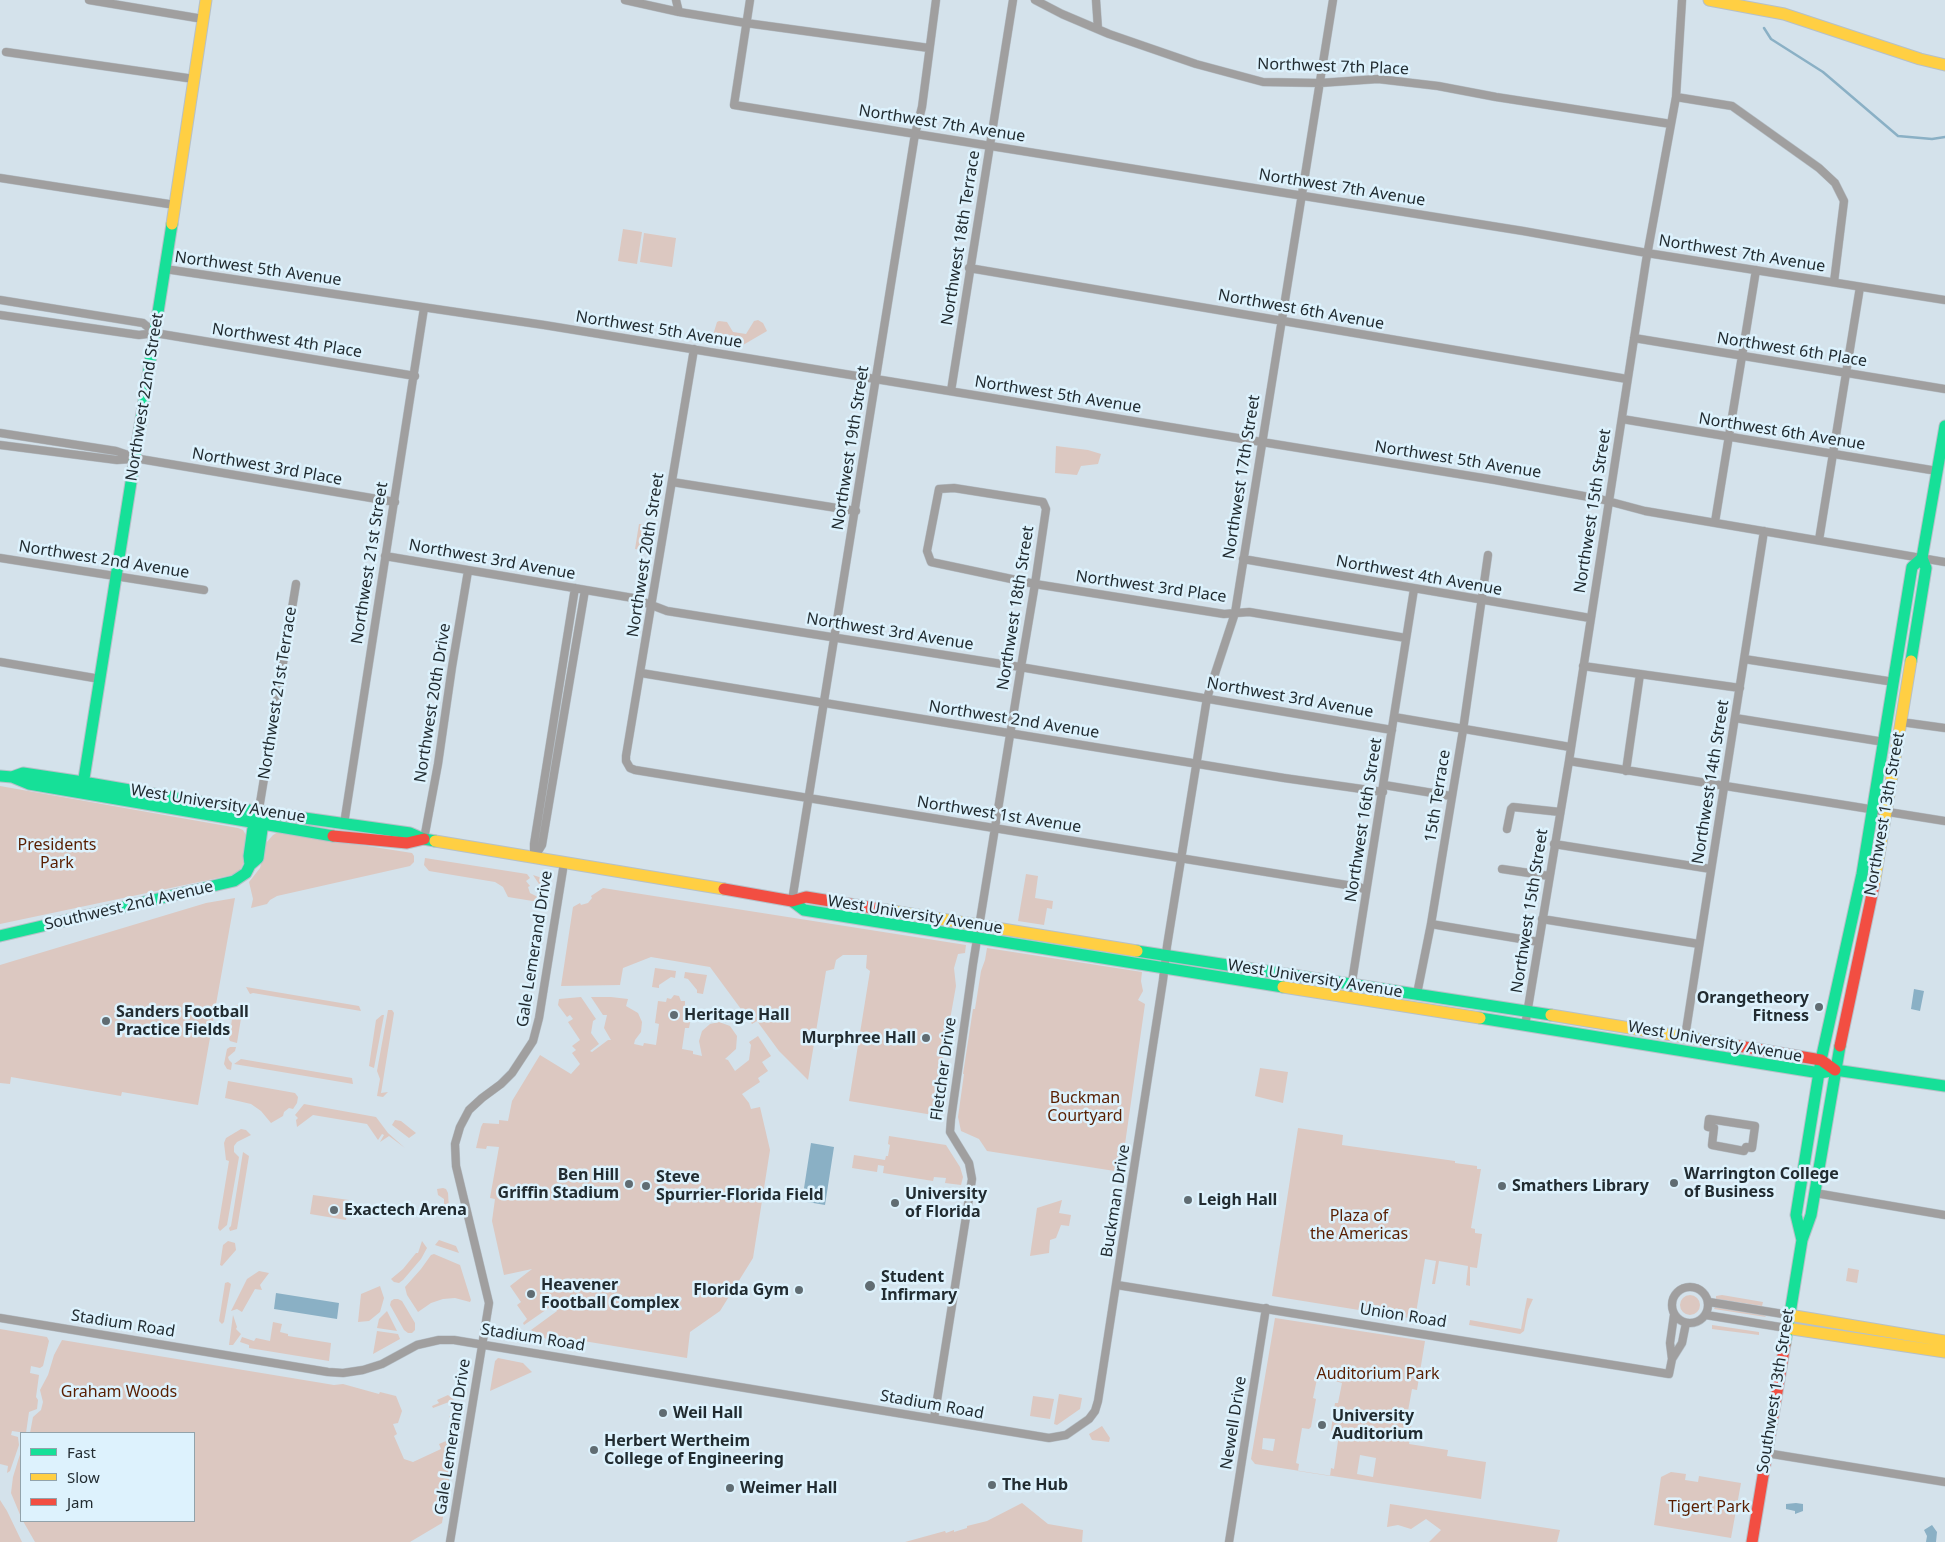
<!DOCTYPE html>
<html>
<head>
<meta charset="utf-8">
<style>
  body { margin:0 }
  #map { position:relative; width:1945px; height:1542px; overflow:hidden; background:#d4e2eb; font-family:"Noto Sans",sans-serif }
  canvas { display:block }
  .legend { position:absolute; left:20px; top:1432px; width:175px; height:90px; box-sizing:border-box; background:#ddf2fd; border:1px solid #92a3ab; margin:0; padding:6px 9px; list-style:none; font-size:15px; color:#222c31 }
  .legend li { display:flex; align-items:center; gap:10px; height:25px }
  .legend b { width:25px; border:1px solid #92a3ab }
</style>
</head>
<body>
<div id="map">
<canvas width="1945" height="1542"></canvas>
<ul class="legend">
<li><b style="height:6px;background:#16e098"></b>Fast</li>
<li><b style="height:6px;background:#ffcf43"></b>Slow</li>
<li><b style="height:6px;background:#f24e42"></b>Jam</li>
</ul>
</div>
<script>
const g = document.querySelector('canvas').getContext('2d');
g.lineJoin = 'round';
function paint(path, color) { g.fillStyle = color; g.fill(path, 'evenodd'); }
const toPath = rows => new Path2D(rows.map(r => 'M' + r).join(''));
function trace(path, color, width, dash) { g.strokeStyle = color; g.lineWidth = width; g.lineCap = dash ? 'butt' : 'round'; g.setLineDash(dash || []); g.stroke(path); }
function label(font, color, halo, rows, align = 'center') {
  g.font = font + ' "Noto Sans",sans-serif'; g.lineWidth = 5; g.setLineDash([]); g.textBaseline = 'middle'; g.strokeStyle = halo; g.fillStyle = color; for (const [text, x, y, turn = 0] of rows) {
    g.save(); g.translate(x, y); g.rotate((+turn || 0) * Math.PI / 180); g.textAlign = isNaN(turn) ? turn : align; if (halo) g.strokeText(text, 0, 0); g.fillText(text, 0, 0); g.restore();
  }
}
paint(toPath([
  [623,229,642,232,637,264,618,261],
  [644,233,676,238,672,267,640,262],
  [758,320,763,323,767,331,743,345,716,339,713,335,717,322,719,321,727,322,733,332,746,334,754,321],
  [1056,446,1088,450,1101,454,1098,464,1081,466,1077,475,1055,473],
  [639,524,652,526,648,551,635,549],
  [0,786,238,828,243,830,246,835,247,841,244,862,240,870,232,875,0,924],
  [278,832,412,853,414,856,414,862,410,866,277,896,270,900,267,904,251,908,253,899,249,882,260,868,266,843,273,835],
  [425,858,527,874,530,878,526,881,530,886,528,887,530,893,538,897,545,903,508,897,503,887,495,882,429,871,424,865],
  [1026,874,1038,876,1035,898,1053,901,1052,909,1047,908,1044,925,1018,921],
  [533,875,539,877,544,882,545,893],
  [603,888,966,945,965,953,958,954,954,968,956,986,933,1115,849,1101,870,971,866,968,867,955,843,955,836,960,834,969,826,971,808,1080,779,1051,757,1021,752,1024,710,967,651,957,623,968,620,985,561,986,573,907,580,903,581,905,588,903,592,898,591,896],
  [235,898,198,1105,122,1092,121,1096,11,1077,10,1084,0,1083,0,965,206,903],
  [987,948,1142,972,1141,981,1143,991,1138,1000,1145,1004,1121,1172,987,1151,979,1139,961,1131,958,1117,964,1074,963,1074,973,1009,975,1009,981,971,985,960],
  [655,968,676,971,675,978,671,977,659,985,659,988,652,987],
  [685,972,707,975,703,994,697,993,697,990,688,979,684,978],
  [246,987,359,1006,361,1011,253,993,250,994],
  [674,995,679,996,681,1001,685,1001,685,1005,693,1007,689,1028,685,1028,682,1049,693,1051,693,1054,702,1056,699,1041,702,1031,710,1024,719,1022,730,1026,737,1036,736,1049,725,1059,728,1060,735,1071,749,1060,751,1045,749,1042,758,1036,771,1056,762,1062,768,1071,758,1078,760,1082,742,1094,749,1103,751,1109,760,1107,770,1150,753,1258,720,1311,690,1332,687,1358,553,1336,551,1341,548,1340,531,1330,557,1311,553,1305,524,1325,523,1323,527,1319,517,1305,521,1302,510,1286,532,1269,504,1275,492,1221,495,1199,490,1198,499,1147,487,1146,486,1149,476,1148,481,1127,483,1123,499,1124,499,1120,508,1121,512,1101,540,1055,571,1074,580,1064,572,1053,576,1050,572,1046,580,1040,568,1022,573,1019,570,1015,567,1017,558,1005,559,999,581,997,596,1019,593,1021,591,1033,599,1044,590,1051,592,1052,608,1040,611,1040,604,1028,607,1015,603,1015,591,997,611,997,628,999,626,1006,638,1013,642,1022,641,1032,635,1040,634,1044,643,1046,644,1043,656,1045,659,1024,655,1023,658,1001,666,1002,667,998,671,999],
  [237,1005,243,1006,237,1043,230,1041,229,1039,234,1006],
  [388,1010,392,1010,394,1013,381,1093,388,1092,383,1097,377,1096,380,1079,377,1071],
  [382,1015,384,1015,374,1068,369,1066,376,1020],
  [230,1047,236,1047,235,1051,228,1057,229,1060,232,1063,231,1070,227,1069,224,1064,227,1049],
  [241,1059,352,1078,353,1084,234,1064],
  [1260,1068,1288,1072,1283,1103,1255,1096],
  [228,1081,295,1093,298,1097,297,1103,293,1109,289,1108,284,1112,283,1116,271,1123,261,1111,251,1104,225,1098],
  [304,1104,376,1117,388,1133,405,1148,389,1136,380,1142,384,1135,382,1134,378,1140,367,1124,313,1115,297,1127,296,1120,298,1118,295,1115],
  [395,1120,401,1121,416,1133,409,1138,392,1125],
  [1298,1128,1343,1135,1342,1145,1455,1161,1455,1163,1477,1166,1477,1169,1481,1169,1471,1228,1475,1229,1475,1233,1482,1234,1477,1268,1470,1267,1470,1286,1466,1285,1468,1266,1439,1261,1435,1284,1432,1284,1436,1261,1425,1259,1415,1319,1272,1296],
  [241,1129,246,1130,251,1135,237,1142,234,1146,234,1152,239,1157,227,1225,220,1231,218,1228,229,1161,226,1160,224,1143,226,1138],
  [889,1136,946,1145,960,1167,963,1177,961,1185,945,1183,946,1178,934,1177,933,1181,883,1173,884,1166,878,1165,877,1172,852,1168,854,1155,885,1160,886,1156,888,1156,890,1145,888,1144],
  [243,1152,249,1156,237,1229,230,1231,229,1228,231,1226],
  [443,1188,446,1189,448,1193,449,1209,444,1209,444,1199,438,1195,437,1189],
  [313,1195,349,1200,346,1220,310,1214],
  [1062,1200,1059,1213,1071,1215,1069,1226,1061,1225,1056,1238,1050,1240,1049,1253,1030,1256,1037,1208],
  [439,1240,456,1246,459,1253,435,1245],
  [228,1241,235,1243,236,1250,222,1266,220,1265,223,1245],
  [422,1241,427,1248,421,1259,403,1280,399,1283,394,1282,391,1279,403,1269,416,1253,418,1253],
  [434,1254,460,1265,471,1300,470,1302,455,1298,443,1299,431,1303,418,1312,407,1295,405,1287,421,1269,431,1255],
  [1848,1268,1859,1270,1857,1283,1846,1281],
  [259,1271,269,1273,260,1285,262,1290,255,1289,242,1312,237,1309,231,1311,247,1279],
  [228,1282,231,1284,224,1322,222,1324,219,1321,225,1283],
  [380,1286,384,1298,380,1312,369,1321,358,1322,361,1294],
  '1680 1305a10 10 0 1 1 20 0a10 10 0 1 1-20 0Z',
  [1722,1295,1763,1302,1762,1306,1716,1299,1716,1296],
  [1527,1298,1533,1299,1528,1310,1524,1331,1520,1334,1469,1325,1470,1320,1521,1329],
  [394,1299,398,1299,402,1301,415,1323,415,1330,412,1333,408,1333,404,1330,390,1305,391,1301],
  [1715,1307,1764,1315,1766,1317,1714,1309],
  [387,1311,397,1331,377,1328,379,1319],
  [233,1315,237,1327,236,1329,241,1334,233,1345,229,1345],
  [1275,1318,1425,1341,1417,1390,1412,1389,1408,1411,1413,1413,1409,1444,1448,1450,1447,1456,1486,1462,1481,1499,1255,1464,1251,1459],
  [1328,1372,1333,1373,1336,1377,1335,1381,1342,1383,1338,1403,1335,1403,1331,1430,1333,1433,1339,1434,1334,1469,1331,1468,1330,1476,1298,1471,1299,1464,1296,1463,1302,1428,1309,1429,1311,1427,1316,1399,1313,1398,1317,1379,1323,1380,1324,1374],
  [1263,1438,1275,1439,1273,1451,1262,1449],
  [1360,1455,1376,1458,1373,1477,1357,1474],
  [273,1322,282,1324,280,1332,288,1334,288,1336,331,1343,329,1361,249,1348,249,1345,240,1342,242,1337,254,1341,256,1338,270,1341],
  [1712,1325,1759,1332,1759,1335,1712,1329],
  [0,1329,47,1337,49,1341,43,1366,40,1368,31,1366,30,1373,39,1375,36,1397,38,1400,37,1409,29,1412,26,1433,12,1431,11,1435,18,1437,19,1445,10,1471,7,1473,8,1466,0,1464],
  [377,1331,398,1334,400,1339,373,1354],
  [62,1340,334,1385,343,1384,379,1394,380,1392,396,1396,402,1411,398,1423,393,1424,397,1434,394,1436,404,1459,413,1462,441,1449,439,1444,446,1441,451,1434,453,1424,449,1416,454,1414,449,1402,433,1408,432,1406,439,1403,437,1400,448,1395,461,1406,442,1523,410,1542,35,1542,23,1521,194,1521,194,1433,30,1433,33,1417,41,1410,43,1402,40,1390,48,1375,54,1355],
  [498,1358,523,1363,532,1372,490,1391,495,1361],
  [1059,1394,1082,1398,1080,1409,1057,1425,1054,1424],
  [1033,1396,1054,1399,1050,1419,1030,1416],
  [1102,1426,1110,1438,1109,1442,1092,1440,1089,1434],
  [21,1451,21,1517,11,1493,13,1477],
  [1671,1472,1686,1474,1685,1480,1698,1482,1699,1476,1741,1483,1731,1538,1654,1525,1661,1477],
  [0,1500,7,1511,22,1542,0,1542],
  [1022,1503,1048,1524,1083,1530,1082,1542,905,1542,945,1531,946,1533,954,1530,954,1532,967,1528,967,1526,987,1521],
  [1390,1504,1560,1530,1557,1542,1429,1542,1441,1530,1426,1519,1411,1529,1398,1525,1387,1527]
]), '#dcc8c1');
paint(toPath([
  [1914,989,1924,991,1920,1011,1911,1009],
  [811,1143,834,1147,825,1205,802,1201],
  [276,1293,339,1303,337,1319,274,1309],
  [1796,1503,1803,1504,1803,1511,1795,1514,1795,1511,1786,1509,1786,1504],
  [1932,1525,1937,1532,1936,1542,1926,1542,1927,1536,1924,1530]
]), '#8ab0c5');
trace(toPath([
  [1764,28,1771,39,1823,72,1898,136,1932,139,1945,137]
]), '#8ab0c5', 2.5);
const street = toPath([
  [89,0,203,19],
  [625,0,679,12,746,23,929,48],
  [676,0,679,12],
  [750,0,734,105,1523,231,1647,253,1945,300],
  [1035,0,1062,14,1109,34,1196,64,1263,82,1320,83,1378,79,1438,86,1496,97,1671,124],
  [1096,0,1098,29],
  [6,52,194,79],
  [1676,97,1732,106,1819,168,1835,183,1844,201,1834,282],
  [0,178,175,205],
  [969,268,1627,379],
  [165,269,544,325,1495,480,1600,499,1645,511,1945,562],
  [0,300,143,323,155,333],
  [0,315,139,335,155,333,415,376],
  [1634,338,1945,389],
  [694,349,626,756,626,761,630,768,635,770,1359,887,1366,890],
  [951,391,1013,0],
  [1622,419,1937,471],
  [0,433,116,451,140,459,395,502],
  [0,445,117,460,131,459],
  [672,482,856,511],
  [1715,522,1756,270],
  [1819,540,1860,287],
  [385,556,633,598,667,611,1014,666,1392,730],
  [0,558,204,590],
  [1243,559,1590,618],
  [1744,659,1894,682],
  [0,662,100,679],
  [1583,666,1740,688],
  [641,673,1284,778,1383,792],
  [1394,717,1570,747],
  [1735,718,1884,742],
  [1901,722,1945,728],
  [1569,761,1945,821],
  [1626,771,1640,674],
  [1384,785,1451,796],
  [255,811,260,803,296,584],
  [344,824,424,308],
  [1507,829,1511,809,1513,807,1560,812],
  [424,839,438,764,452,667,468,571],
  [1554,844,1711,869],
  [534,858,542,845,585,590],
  [534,858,534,844,575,588],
  [1502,869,1549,876],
  [792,901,915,134,922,107,936,0],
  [1542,919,1699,944],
  [1431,924,1539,942],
  [1351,988,1414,589],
  [1417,994,1431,924,1463,730,1488,555],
  [1525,1026,1569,761,1646,261,1676,97,1682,0],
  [1685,1037,1764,531],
  [1709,1119,1755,1126,1752,1148,1746,1147,1744,1151,1712,1145,1714,1128,1708,1127,1709,1119],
  [1815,1193,1945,1215],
  [1117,1285,1669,1374,1672,1359,1670,1343,1674,1315],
  '1672 1305a18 18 0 1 1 36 0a18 18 0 1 1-36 0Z',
  [1709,1302,1789,1315],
  [1706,1315,1786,1328],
  [0,1318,328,1372,343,1373,363,1370,382,1364,417,1345,439,1340,454,1340,1049,1438,1066,1435,1089,1419,1095,1411,1098,1401,1163,980,1167,946,1207,698,1235,613,1333,0],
  [1672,1359,1682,1343,1686,1323],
  [934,1419,972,1179,969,1163,950,1132,951,1119,973,964,1021,667,1035,584,1046,509,1043,502,954,488,939,489,927,551,931,562,1035,584,1224,614,1249,612,1406,638],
  [1766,1453,1945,1482],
  [450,1542,489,1303,456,1166,455,1144,460,1127,469,1110,482,1098,501,1084,512,1073,533,1041,539,1018,564,863],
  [1229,1542,1266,1308]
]);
const fast = toPath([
  [1911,661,1926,568,1922,558,1945,426],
  [0,776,12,777,29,784,333,836],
  [12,777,23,773,83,782,241,809,410,833,424,839,435,841],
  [82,791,172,224],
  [250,865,249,856,255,814],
  [792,901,804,910,1283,987],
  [0,936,234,881,246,873,250,865,258,858,264,815],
  [1137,951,1551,1015],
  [1480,1018,1820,1073,1835,1070,1945,1086],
  [1802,1240,1796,1215,1821,1060,1862,874,1912,567,1922,558],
  [1785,1344,1802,1240,1811,1215,1840,1046]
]);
const slow = toPath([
  [1709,0,1784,14,1920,59,1945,65],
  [172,224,206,0],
  [435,841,724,889],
  [1874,885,1911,661],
  [886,910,1137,951],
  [1283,987,1480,1018],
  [1551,1015,1727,1044],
  [1789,1315,1945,1341],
  [1786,1328,1945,1352]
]);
const jam = toPath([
  [333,836,407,843,424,839],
  [724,889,792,901,806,897,886,910],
  [1727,1044,1821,1060,1835,1070],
  [1840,1046,1874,885],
  [1752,1542,1785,1344]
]);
trace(street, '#b6c0c8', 9);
trace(fast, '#b6c0c8', 13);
trace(slow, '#b6c0c8', 13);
trace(jam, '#b6c0c8', 13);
trace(street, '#a09f9f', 8);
trace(fast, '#16e098', 11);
trace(slow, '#ffcf43', 11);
trace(jam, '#f24e42', 11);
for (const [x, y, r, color] of [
  [1819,1007,5,"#606c72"],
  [674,1015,5,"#606c72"],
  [106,1021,5,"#606c72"],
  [926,1038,5,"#606c72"],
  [1674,1183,5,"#606c72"],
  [629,1184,5,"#606c72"],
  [646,1186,5,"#606c72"],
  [1502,1186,5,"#606c72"],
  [1188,1200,5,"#606c72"],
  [895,1203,5,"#606c72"],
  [334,1210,5,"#606c72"],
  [870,1286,6,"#606c72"],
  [799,1290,5,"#606c72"],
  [531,1294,5,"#606c72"],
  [663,1413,5,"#606c72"],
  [1322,1425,5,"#606c72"],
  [594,1450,5,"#606c72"],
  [992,1485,5,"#606c72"],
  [730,1488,5,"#606c72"]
]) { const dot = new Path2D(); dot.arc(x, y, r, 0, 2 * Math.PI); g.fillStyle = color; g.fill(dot); trace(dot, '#ddf2fd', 2); }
label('16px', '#222c31', '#ddf2fd', [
  ["Northwest 7th Place",1333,67,2],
  ["Northwest 7th Avenue",942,124,9],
  ["Northwest 7th Avenue",1342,188,9],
  ["Northwest 18th Terrace",961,238,-81],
  ["Northwest 7th Avenue",1742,254,9],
  ["Northwest 5th Avenue",258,269,8],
  ["Northwest 6th Avenue",1301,310,10],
  ["Northwest 5th Avenue",659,330,9],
  ["Northwest 4th Place",287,341,9],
  ["Northwest 6th Place",1792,350,9],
  ["Northwest 5th Avenue",1058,395,9],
  ["Northwest 22nd Street",145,397,-81],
  ["Northwest 6th Avenue",1782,432,9],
  ["Northwest 19th Street",851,448,-81],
  ["Northwest 5th Avenue",1458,460,9],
  ["Northwest 3rd Place",267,467,10],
  ["Northwest 17th Street",1242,477,-81],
  ["Northwest 15th Street",1593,511,-81],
  ["Northwest 20th Street",646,555,-81],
  ["Northwest 2nd Avenue",104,560,9],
  ["Northwest 3rd Avenue",492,560,10],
  ["Northwest 21st Street",370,563,-81],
  ["Northwest 4th Avenue",1419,576,10],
  ["Northwest 3rd Place",1151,587,8],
  ["Northwest 18th Street",1016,608,-81],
  ["Northwest 3rd Avenue",890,632,9],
  ["Northwest 21st Terrace",278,693,-81],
  ["Northwest 3rd Avenue",1290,698,10],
  ["Northwest 20th Drive",433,703,-81],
  ["Northwest 2nd Avenue",1014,720,9],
  ["Northwest 14th Street",1711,782,-81],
  ["15th Terrace",1438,796,-81],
  ["West University Avenue",218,804,9],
  ["Northwest 13th Street",1885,814,-80],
  ["Northwest 1st Avenue",999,815,9],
  ["Northwest 16th Street",1364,820,-81],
  ["Southwest 2nd Avenue",129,906,-13],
  ["Northwest 15th Street",1530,911,-81],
  ["West University Avenue",915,915,9],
  ["Gale Lemerand Drive",535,949,-81],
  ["West University Avenue",1315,979,9],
  ["West University Avenue",1715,1042,10],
  ["Fletcher Drive",944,1069,-82],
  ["Buckman Drive",1116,1201,-81],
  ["Union Road",1403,1316,9],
  ["Stadium Road",123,1324,9],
  ["Stadium Road",533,1338,9],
  ["Southwest 13th Street",1776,1391,-81],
  ["Stadium Road",932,1405,10],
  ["Newell Drive",1234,1423,-81],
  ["Gale Lemerand Drive",453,1437,-81]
]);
label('16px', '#591e00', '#ddf2fd', [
  ["Presidents",57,845],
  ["Park",57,863],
  ["Buckman",1085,1098],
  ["Courtyard",1085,1116],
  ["Plaza of",1359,1216],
  ["the Americas",1359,1234],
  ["Auditorium Park",1378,1374],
  ["Graham Woods",119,1392],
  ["Tigert Park",1709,1507]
]);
label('bold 16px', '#222c31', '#ddf2fd', [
  ["Orangetheory",1809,998,"right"],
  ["Fitness",1809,1016,"right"],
  ["Sanders Football",116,1012],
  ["Practice Fields",116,1030],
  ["Heritage Hall",684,1015],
  ["Murphree Hall",916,1038,"right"],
  ["Warrington College",1684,1174],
  ["of Business",1684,1192],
  ["Ben Hill",619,1175,"right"],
  ["Griffin Stadium",619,1193,"right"],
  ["Steve",656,1177],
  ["Spurrier-Florida Field",656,1195],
  ["Smathers Library",1512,1186],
  ["University",905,1194],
  ["of Florida",905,1212],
  ["Leigh Hall",1198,1200],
  ["Exactech Arena",344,1210],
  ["Student",881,1277],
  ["Infirmary",881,1295],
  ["Heavener",541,1285],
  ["Football Complex",541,1303],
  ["Florida Gym",789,1290,"right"],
  ["Weil Hall",673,1413],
  ["University",1332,1416],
  ["Auditorium",1332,1434],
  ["Herbert Wertheim",604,1441],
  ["College of Engineering",604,1459],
  ["The Hub",1002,1485],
  ["Weimer Hall",740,1488]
], 'left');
</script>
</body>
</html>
